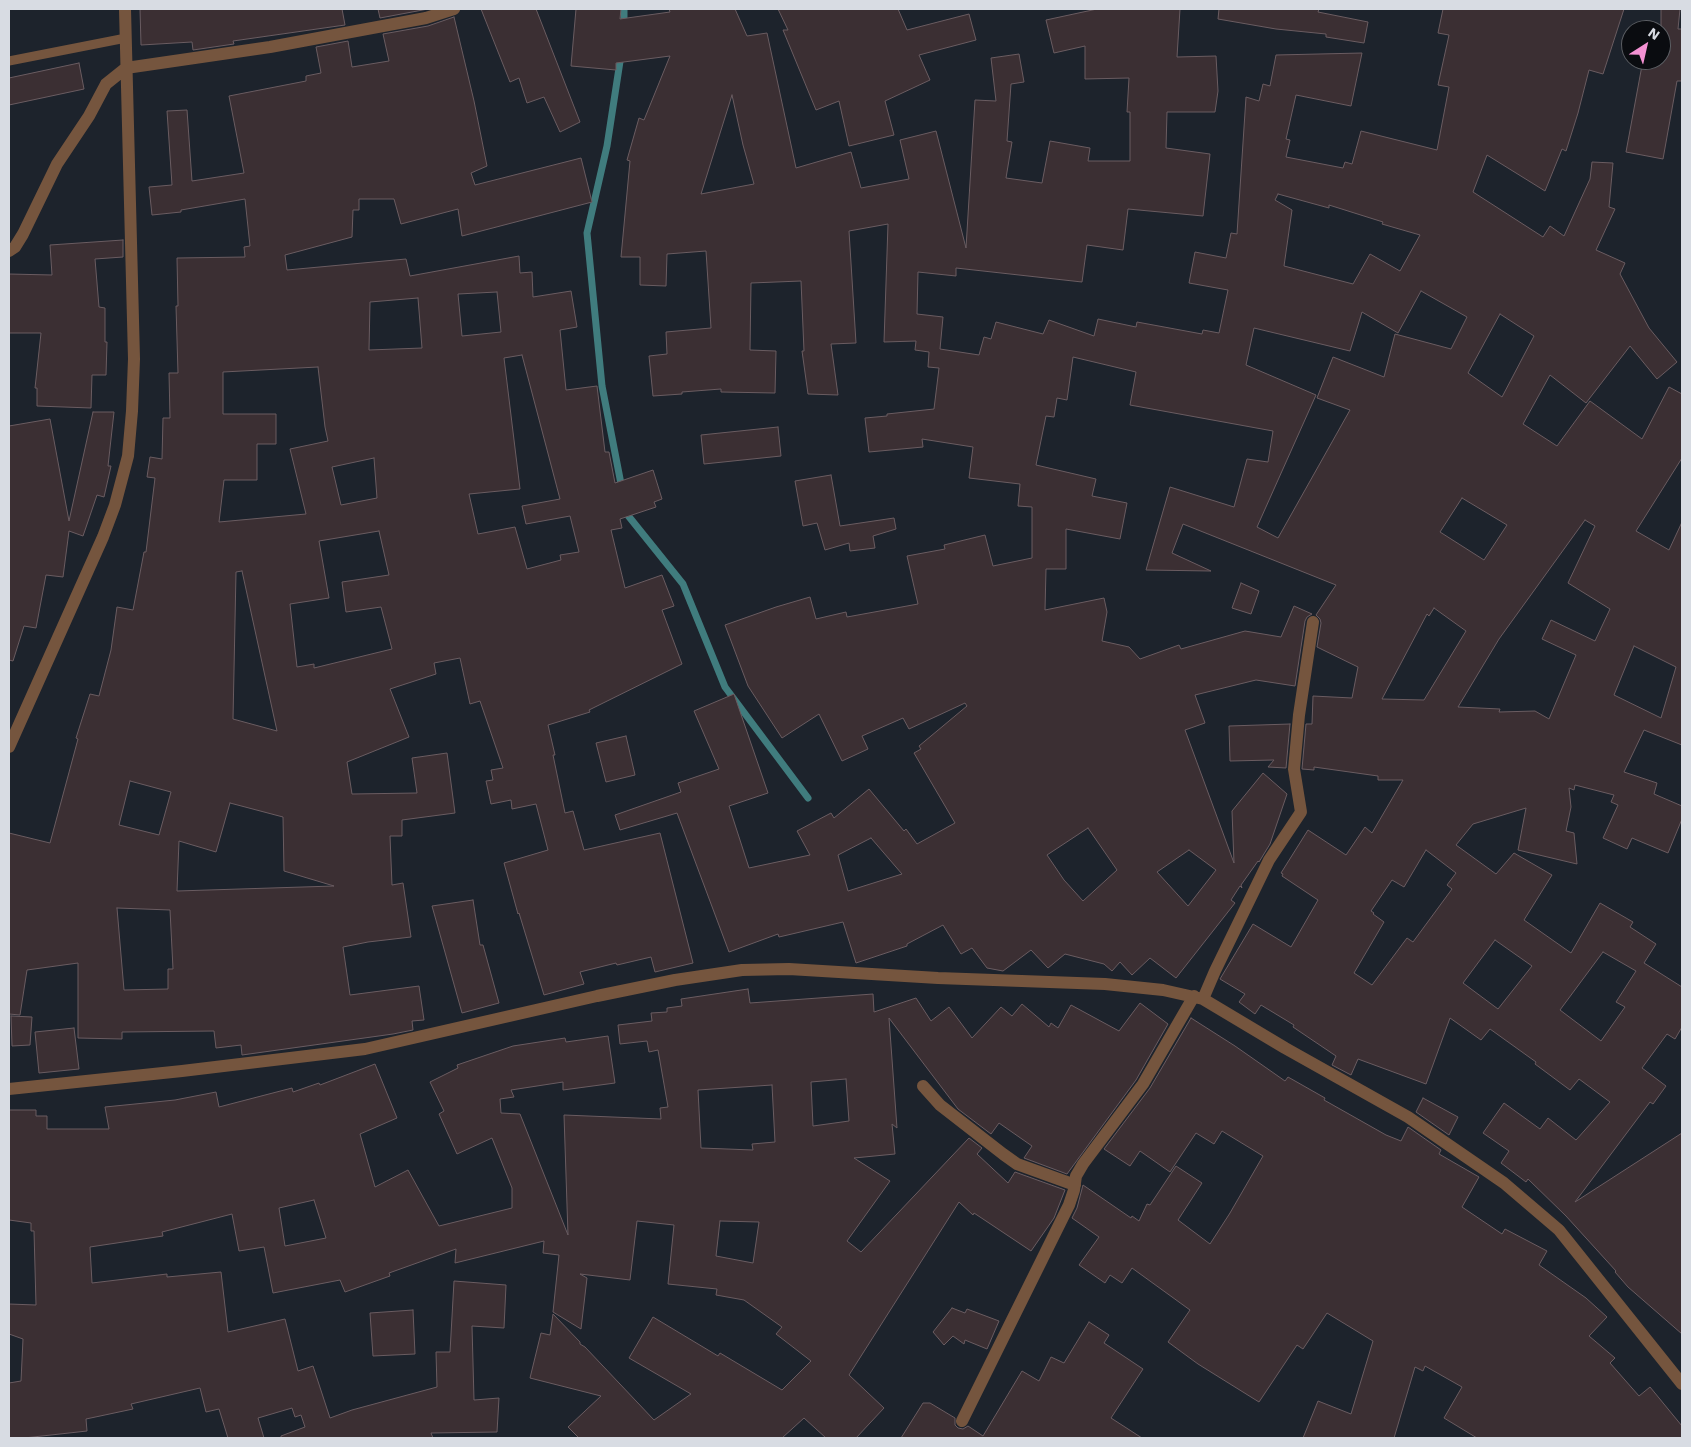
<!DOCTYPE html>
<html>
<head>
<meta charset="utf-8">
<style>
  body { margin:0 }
  #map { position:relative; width:1691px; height:1447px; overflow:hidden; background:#1d232c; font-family:"Work Sans",sans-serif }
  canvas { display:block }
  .frame { position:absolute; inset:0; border:10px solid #d8dce3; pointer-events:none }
  .north { position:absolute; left:1621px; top:20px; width:50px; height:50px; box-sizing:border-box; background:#0a0c10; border:1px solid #5c5f64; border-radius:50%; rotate:35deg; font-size:14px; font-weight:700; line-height:20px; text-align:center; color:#d8dce3 }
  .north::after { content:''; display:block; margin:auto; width:18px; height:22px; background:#f491d3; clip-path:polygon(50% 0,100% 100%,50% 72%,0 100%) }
</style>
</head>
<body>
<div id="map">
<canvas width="1691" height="1447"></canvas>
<div class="frame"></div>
<div class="north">N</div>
</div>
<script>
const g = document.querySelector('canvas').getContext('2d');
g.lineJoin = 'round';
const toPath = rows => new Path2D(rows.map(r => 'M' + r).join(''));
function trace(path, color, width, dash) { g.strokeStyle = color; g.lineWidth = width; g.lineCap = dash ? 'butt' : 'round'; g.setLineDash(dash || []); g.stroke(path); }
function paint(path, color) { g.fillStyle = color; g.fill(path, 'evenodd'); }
trace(toPath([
  [624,27,624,9],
  [621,55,607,146,587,233,602,386,622,489],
  [626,509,626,513,683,584,725,687,808,798]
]), '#407c7e', 7);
const building = toPath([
  [140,9,342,9,345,25,233,41,234,44,193,50,192,42,141,45,140,9],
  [378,9,428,9,380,18,378,9],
  [481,9,536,9,580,122,560,132,544,97,527,103,519,78,510,82,481,9],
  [576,9,621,9,620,19,670,12,669,9,735,9,747,36,767,33,796,168,851,152,861,188,909,179,900,140,936,131,966,248,975,100,996,101,991,58,1019,54,1024,82,1011,84,1007,141,1012,142,1006,178,1042,183,1050,141,1090,148,1088,161,1130,161,1130,112,1127,112,1129,78,1085,79,1085,46,1054,53,1046,20,1097,9,1180,9,1177,57,1216,56,1218,91,1215,112,1167,112,1166,148,1210,154,1203,216,1128,209,1123,250,1087,245,1082,282,956,268,956,276,918,272,917,314,943,317,940,349,979,355,984,337,991,339,996,322,1043,334,1049,320,1094,336,1098,319,1136,327,1137,322,1202,334,1203,330,1219,333,1228,290,1189,283,1195,252,1226,258,1231,233,1237,234,1246,97,1259,101,1263,84,1270,86,1276,55,1362,53,1351,106,1296,95,1286,139,1290,140,1286,157,1343,168,1345,162,1352,164,1361,131,1437,150,1449,87,1438,85,1449,35,1438,33,1443,9,1624,9,1603,74,1589,70,1578,113,1566,151,1562,149,1545,191,1487,155,1473,192,1543,237,1550,226,1564,236,1590,179,1592,162,1613,163,1609,207,1615,209,1596,250,1625,263,1620,274,1649,328,1677,362,1657,379,1630,346,1586,403,1550,375,1523,424,1557,446,1590,401,1642,439,1669,387,1682,394,1682,458,1636,531,1669,550,1682,522,1682,745,1644,730,1624,772,1657,783,1654,794,1682,806,1682,819,1668,853,1632,838,1627,849,1603,838,1618,805,1611,802,1614,795,1575,785,1574,790,1569,788,1571,807,1566,831,1574,833,1577,864,1518,850,1526,808,1473,824,1456,845,1496,874,1514,853,1552,875,1524,920,1571,953,1600,903,1633,922,1630,927,1656,944,1644,963,1682,987,1682,1027,1675,1039,1667,1034,1642,1068,1666,1086,1653,1104,1650,1102,1575,1202,1682,1133,1682,1334,1628,1287,1615,1272,1616,1271,1566,1216,1528,1179,1526,1182,1501,1163,1509,1151,1483,1133,1504,1103,1540,1129,1548,1118,1576,1140,1610,1102,1579,1079,1570,1090,1535,1064,1536,1062,1490,1029,1481,1040,1450,1018,1426,1084,1358,1059,1351,1075,1332,1065,1336,1056,1293,1027,1294,1025,1261,1005,1255,1014,1239,1002,1245,994,1220,979,1253,924,1291,947,1318,900,1282,876,1283,874,1281,873,1308,830,1346,855,1365,827,1372,833,1403,780,1378,780,1378,776,1314,767,1314,770,1302,769,1306,724,1312,724,1313,696,1352,698,1358,667,1317,647,1321,623,1320,619,1316,615,1336,585,1183,524,1172,553,1211,571,1146,570,1170,487,1234,507,1247,459,1268,462,1273,431,1130,405,1136,372,1073,357,1067,400,1057,398,1054,417,1046,416,1036,465,1096,479,1092,496,1127,503,1120,539,1066,529,1066,569,1046,569,1045,610,1104,598,1107,612,1102,641,1129,647,1140,659,1179,645,1181,649,1245,631,1281,637,1294,606,1312,614,1307,617,1305,621,1295,686,1256,680,1195,695,1205,723,1185,730,1234,863,1232,811,1263,773,1287,794,1270,844,1259,862,1258,861,1241,885,1242,888,1240,886,1231,900,1235,903,1176,978,1150,958,1132,975,1120,962,1112,971,1104,964,1065,954,1048,968,1031,950,1003,971,987,968,972,948,961,954,943,925,907,944,907,946,856,963,843,922,779,937,778,934,729,952,677,813,620,830,615,815,681,792,678,783,719,769,694,711,734,694,768,793,729,806,749,868,810,855,797,831,831,813,834,818,869,789,904,831,906,829,917,844,955,823,914,753,921,749,919,746,967,706,965,703,909,729,903,718,862,736,868,749,842,761,819,714,782,738,748,686,725,625,776,607,810,597,816,619,846,612,847,617,918,604,907,556,945,549,944,545,985,535,993,566,1032,558,1032,507,1018,506,1020,484,969,478,973,447,922,439,923,447,869,452,865,418,887,416,887,414,934,409,939,368,928,367,929,352,915,350,916,341,884,342,888,224,849,231,856,343,831,344,838,395,808,394,802,351,804,351,801,281,751,283,750,350,776,351,775,393,721,392,721,389,682,392,682,394,653,396,649,356,667,354,666,332,711,328,706,251,667,254,666,286,640,285,640,257,621,257,630,161,627,160,639,118,644,120,670,56,616,63,616,70,571,66,576,9],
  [732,95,743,145,754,184,701,194,732,95],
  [1278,194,1329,208,1329,205,1383,222,1382,224,1420,235,1400,271,1370,254,1353,284,1284,266,1292,210,1275,200,1278,194],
  [1421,291,1467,317,1451,349,1395,334,1384,377,1333,357,1317,398,1350,410,1278,538,1257,527,1316,395,1246,365,1254,328,1350,351,1362,312,1398,333,1421,291],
  [1500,314,1534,336,1502,397,1468,373,1500,314],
  [1462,498,1507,525,1484,560,1440,532,1462,498],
  [1585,520,1595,526,1568,583,1610,609,1595,641,1551,620,1542,639,1576,655,1549,719,1535,711,1499,712,1500,709,1458,707,1499,639,1585,520],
  [1434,608,1466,631,1424,700,1382,699,1427,614,1429,616,1434,608],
  [1634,646,1676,667,1661,718,1614,695,1634,646],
  [1088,828,1117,870,1083,901,1064,880,1047,855,1088,828],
  [871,838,902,874,848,891,838,855,871,838],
  [1189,850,1216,870,1188,906,1157,872,1189,850],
  [1426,850,1456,873,1447,885,1452,889,1413,942,1407,938,1372,985,1354,973,1384,922,1373,914,1374,913,1371,911,1392,880,1404,887,1426,850],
  [1495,940,1532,966,1498,1009,1463,983,1495,940],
  [1603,952,1636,971,1616,1002,1625,1007,1601,1041,1560,1010,1603,952],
  [778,9,898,9,907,30,969,14,976,40,919,55,930,80,885,101,894,135,849,146,839,101,816,110,783,30,788,30,778,9],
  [1219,9,1319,9,1318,12,1368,22,1364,43,1326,37,1326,34,1276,29,1218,19,1219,9],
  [1661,9,1680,9,1678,29,1682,29,1682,81,1677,81,1663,159,1626,152,1643,60,1661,60,1661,9],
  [454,17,474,101,487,166,471,173,475,185,581,158,592,202,462,236,458,209,401,224,394,199,359,199,359,210,353,210,352,237,285,255,287,270,406,259,410,276,519,256,520,273,532,272,533,297,571,291,577,327,560,330,566,390,597,386,605,452,609,452,615,483,653,470,662,499,654,502,656,507,620,519,622,528,611,530,625,588,662,575,674,606,662,610,682,664,589,710,590,712,548,725,555,755,553,755,565,813,573,811,584,850,660,833,693,963,655,972,651,957,617,965,616,963,580,972,584,984,544,995,519,913,518,914,504,863,548,850,536,804,512,809,511,800,491,804,486,781,493,780,491,770,503,768,480,701,470,704,460,658,434,663,436,674,390,689,409,737,347,762,352,794,417,793,412,758,447,753,455,813,402,820,402,836,390,836,392,885,403,883,411,937,368,942,343,947,350,995,419,986,424,1020,412,1021,413,1030,393,1034,242,1055,241,1045,216,1048,214,1031,122,1032,122,1039,78,1038,78,963,27,970,20,1015,9,1014,9,833,50,843,78,739,76,738,90,694,99,696,111,650,117,607,133,610,144,552,146,552,155,478,147,477,150,457,162,459,163,418,170,418,169,373,178,373,176,306,178,306,177,258,245,257,244,247,250,246,245,199,181,210,181,212,152,215,149,187,172,185,167,111,187,110,192,181,244,173,229,96,306,81,306,76,321,73,316,47,348,41,352,67,389,61,383,34,428,26,454,17],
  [497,292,501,332,462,336,458,294,497,292],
  [418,298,422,348,369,350,370,302,418,298],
  [522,355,560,499,522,506,526,524,570,516,579,552,560,555,561,560,527,569,515,527,478,534,469,494,520,489,504,358,522,355],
  [318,367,325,427,328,441,290,449,306,514,219,522,224,480,257,480,257,444,276,444,276,414,223,414,223,372,318,367],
  [374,458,377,498,341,505,332,467,374,458],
  [379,531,389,575,342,582,346,612,381,607,392,649,314,668,314,664,297,667,290,604,329,598,319,541,379,531],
  [242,571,277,731,233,719,236,572,242,571],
  [130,781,171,792,159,835,119,825,130,781],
  [230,803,283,817,284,871,334,886,177,891,179,841,216,852,230,803],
  [117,908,170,910,173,969,168,969,168,989,124,990,117,908],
  [79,63,84,89,9,105,9,78,79,63],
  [123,240,123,257,95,259,99,307,105,308,105,342,107,342,106,375,92,375,91,408,37,406,37,388,35,388,41,333,9,333,9,274,52,275,50,245,123,240],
  [93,412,114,412,108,466,111,466,104,497,97,495,83,536,69,531,63,577,46,575,36,628,24,626,13,661,9,660,9,426,50,419,69,521,93,412],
  [778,427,781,456,704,464,701,435,778,427],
  [831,475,840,526,894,518,896,529,873,536,875,548,850,551,849,543,825,550,817,523,803,526,795,481,831,475],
  [1241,583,1259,591,1251,614,1232,608,1241,583],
  [1290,724,1286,768,1268,767,1274,760,1230,761,1229,726,1290,724],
  [626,736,635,775,606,782,596,743,626,736],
  [473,900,480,945,483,945,499,1003,462,1013,432,906,473,900],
  [748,989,750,1003,873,994,874,1012,916,998,931,1021,949,1007,972,1038,1001,1007,1012,1016,1022,1004,1049,1027,1051,1023,1058,1028,1071,1005,1119,1031,1140,1003,1168,1024,1136,1080,1067,1174,1024,1158,1032,1146,999,1123,991,1134,958,1109,889,1018,897,1128,892,1124,895,1154,854,1158,890,1181,847,1241,861,1252,969,1138,982,1148,977,1154,1008,1183,1015,1172,1065,1190,1054,1218,1031,1251,974,1213,973,1215,959,1202,849,1375,884,1408,856,1438,826,1438,804,1418,782,1438,579,1438,568,1427,601,1396,530,1378,541,1333,550,1335,553,1314,580,1342,580,1344,585,1347,654,1420,691,1394,629,1358,653,1317,718,1356,720,1353,782,1390,811,1361,776,1334,782,1327,744,1300,716,1295,717,1289,668,1284,674,1225,637,1221,630,1280,580,1274,587,1278,581,1329,553,1312,559,1255,543,1253,544,1241,455,1263,456,1249,389,1273,390,1276,345,1292,340,1280,273,1293,264,1247,239,1251,232,1214,162,1232,163,1236,90,1247,92,1283,167,1274,167,1277,221,1272,228,1332,285,1319,298,1371,313,1366,330,1418,352,1410,437,1387,436,1352,450,1352,454,1281,506,1285,504,1328,472,1326,474,1400,499,1398,497,1432,431,1433,433,1438,281,1438,281,1436,305,1427,301,1415,295,1417,292,1408,258,1418,264,1438,228,1438,219,1409,206,1412,200,1388,131,1404,133,1409,86,1419,87,1431,24,1438,9,1438,9,1383,21,1381,23,1339,9,1334,9,1304,36,1305,34,1231,31,1231,31,1223,9,1220,9,1110,36,1110,36,1116,47,1116,47,1129,109,1129,105,1107,175,1100,216,1092,219,1107,292,1088,293,1092,319,1083,320,1085,375,1064,397,1118,360,1134,375,1187,408,1170,439,1226,512,1208,512,1188,492,1138,457,1154,439,1114,444,1111,430,1082,458,1068,457,1065,513,1046,565,1038,566,1042,608,1036,615,1083,563,1090,563,1082,511,1090,514,1097,500,1099,501,1113,520,1114,568,1235,564,1115,661,1119,660,1108,668,1107,658,1050,649,1052,647,1041,620,1044,618,1025,652,1021,651,1013,667,1012,667,1008,682,1006,681,999,748,989],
  [846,1079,849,1121,813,1126,811,1082,846,1079],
  [772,1085,775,1142,752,1144,753,1150,701,1148,698,1090,772,1085],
  [314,1200,326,1238,285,1246,279,1208,314,1200],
  [720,1221,759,1222,753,1263,716,1256,720,1221],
  [11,1016,32,1017,30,1045,12,1046,11,1016],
  [1191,1018,1235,1046,1285,1081,1288,1077,1325,1098,1324,1100,1386,1135,1401,1141,1408,1127,1441,1150,1439,1154,1479,1177,1462,1207,1502,1234,1505,1229,1547,1251,1539,1265,1586,1298,1607,1317,1589,1336,1615,1358,1610,1363,1639,1396,1650,1387,1682,1426,1682,1438,1477,1438,1444,1418,1462,1387,1425,1366,1423,1371,1415,1367,1394,1438,1303,1438,1318,1401,1351,1414,1373,1341,1327,1313,1303,1349,1297,1345,1259,1402,1198,1364,1168,1342,1190,1310,1132,1268,1122,1283,1110,1275,1105,1283,1079,1265,1099,1237,1072,1218,1077,1208,1083,1185,1131,1218,1132,1216,1139,1221,1147,1204,1150,1205,1176,1166,1202,1183,1178,1220,1210,1244,1230,1213,1263,1156,1222,1131,1214,1144,1196,1133,1170,1172,1140,1151,1130,1166,1104,1149,1150,1088,1191,1018],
  [74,1028,79,1069,39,1073,35,1032,74,1028],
  [1423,1098,1458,1117,1449,1135,1416,1112,1423,1098],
  [952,1308,965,1313,967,1309,999,1321,987,1349,965,1340,964,1344,953,1336,944,1345,933,1332,952,1308],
  [413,1310,415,1354,373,1356,370,1313,413,1310],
  [1089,1322,1109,1335,1104,1343,1143,1369,1111,1418,1142,1438,901,1438,923,1403,930,1403,955,1418,955,1425,958,1428,963,1429,968,1426,983,1436,1022,1371,1039,1381,1051,1357,1064,1363,1089,1322]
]);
paint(building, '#3b2f33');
trace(building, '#6a5c61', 1);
trace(toPath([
  [9,61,126,38]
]), '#75553e', 9);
trace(toPath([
  [9,251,15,247,23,234,57,164,89,116,106,84,126,68,270,47,426,18,454,9],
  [9,747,103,537,115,505,128,456,132,411,134,359,125,9],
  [1203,999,1215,971,1269,860,1301,812,1294,769,1299,715,1313,622],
  [923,1086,940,1105,1003,1154,1017,1164,1075,1185],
  [9,1089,182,1071,365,1049,597,996,675,980,742,970,789,969,938,978,1105,984,1163,990,1203,999,1285,1048,1408,1117,1504,1183,1559,1230,1682,1384],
  [962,1421,1069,1205,1074,1190,1076,1176,1083,1164,1143,1084,1194,996]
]), '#75553e', 12);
</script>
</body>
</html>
